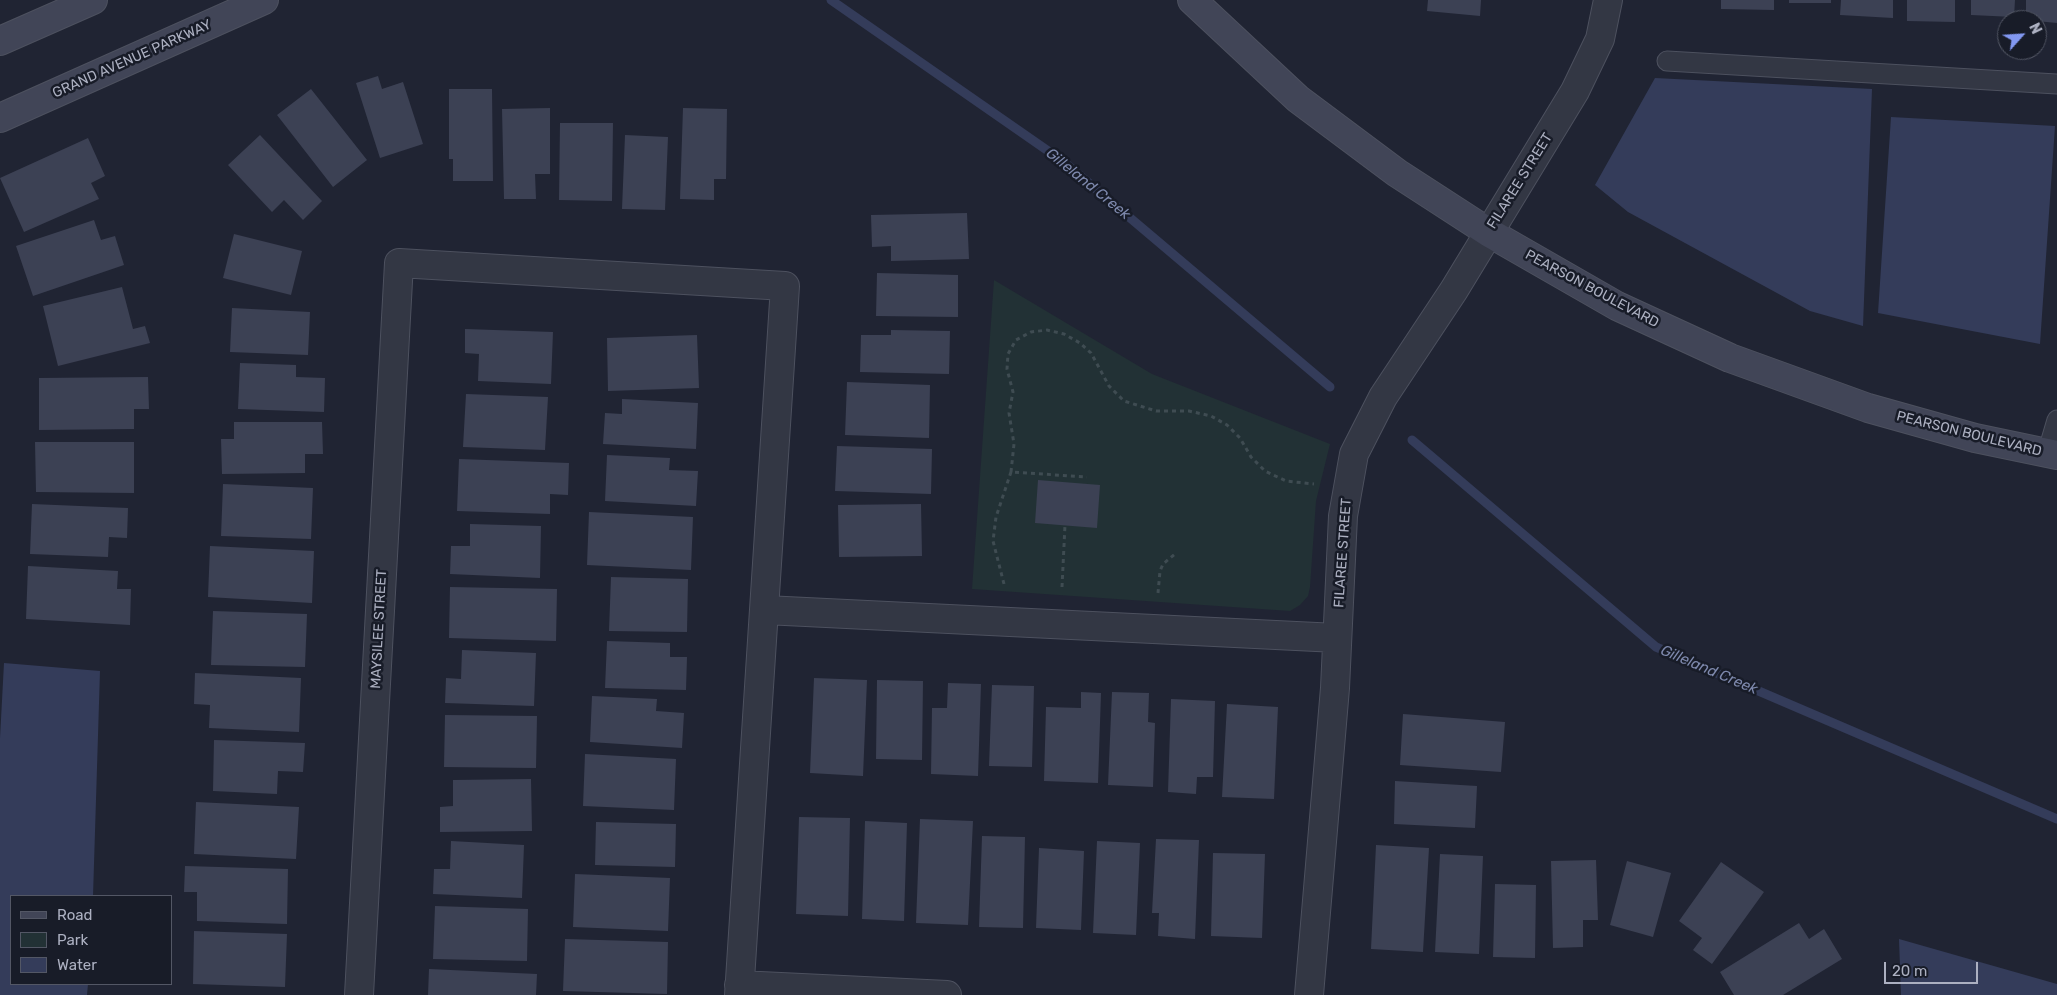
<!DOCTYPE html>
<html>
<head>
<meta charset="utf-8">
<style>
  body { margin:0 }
  #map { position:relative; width:2057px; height:995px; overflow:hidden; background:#202433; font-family:Rubik,sans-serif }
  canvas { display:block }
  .legend { position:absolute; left:10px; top:895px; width:162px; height:90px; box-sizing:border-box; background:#181c28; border:1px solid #535765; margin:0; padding:6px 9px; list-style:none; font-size:15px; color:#acb0c1 }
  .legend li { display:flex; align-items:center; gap:10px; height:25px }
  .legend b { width:25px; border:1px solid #535765 }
  .north { position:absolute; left:1997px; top:10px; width:50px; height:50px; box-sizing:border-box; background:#181c28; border:1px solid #535765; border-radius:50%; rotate:64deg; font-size:14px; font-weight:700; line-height:20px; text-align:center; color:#acb0c1 }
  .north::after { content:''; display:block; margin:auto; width:18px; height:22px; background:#8298f1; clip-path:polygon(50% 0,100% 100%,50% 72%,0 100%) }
  .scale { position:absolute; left:1884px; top:962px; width:94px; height:22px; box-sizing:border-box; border:2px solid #acb0c1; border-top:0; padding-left:6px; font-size:15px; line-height:18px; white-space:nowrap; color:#acb0c1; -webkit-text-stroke:4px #181c28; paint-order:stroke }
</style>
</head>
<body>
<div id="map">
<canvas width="2057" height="995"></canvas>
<ul class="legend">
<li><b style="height:6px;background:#414557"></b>Road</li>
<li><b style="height:14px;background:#223135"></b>Park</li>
<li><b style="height:14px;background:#343c5a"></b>Water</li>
</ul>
<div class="north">N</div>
<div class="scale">20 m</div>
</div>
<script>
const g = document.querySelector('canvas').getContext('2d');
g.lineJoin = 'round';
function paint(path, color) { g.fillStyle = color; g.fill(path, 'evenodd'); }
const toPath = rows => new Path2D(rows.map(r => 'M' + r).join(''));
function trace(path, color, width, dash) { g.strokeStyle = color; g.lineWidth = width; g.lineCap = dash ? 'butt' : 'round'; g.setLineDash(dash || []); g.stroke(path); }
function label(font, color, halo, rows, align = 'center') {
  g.font = font + ' Rubik,sans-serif'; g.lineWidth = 5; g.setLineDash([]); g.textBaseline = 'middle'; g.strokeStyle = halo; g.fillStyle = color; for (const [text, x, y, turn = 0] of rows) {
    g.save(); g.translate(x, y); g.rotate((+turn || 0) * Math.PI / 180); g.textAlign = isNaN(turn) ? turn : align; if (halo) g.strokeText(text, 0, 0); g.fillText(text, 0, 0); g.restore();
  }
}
paint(toPath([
  [994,280,1152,374,1330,444,1316,501,1310,587,1308,596,1300,605,1290,611,972,589]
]), '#223135');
paint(toPath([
  [1655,78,1872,89,1863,326,1810,311,1628,212,1595,185],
  [1891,117,2055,126,2040,344,1878,313],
  [4,663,100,671,93,896,11,896,11,984,88,984,87,995,0,995,0,738],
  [1899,939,2057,984,2057,995,1901,995]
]), '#343c5a');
trace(toPath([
  [831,0,1064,162,1330,387],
  [1412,440,1656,647,2057,819]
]), '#343c5a', 9);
paint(toPath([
  [1428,0,1481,0,1480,16,1427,11],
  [1721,0,1774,0,1774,10,1721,9],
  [1789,0,1831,0,1831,3,1789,3],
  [1841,0,1893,0,1893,18,1840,15],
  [1907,0,1955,0,1955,22,1907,21],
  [1971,0,2015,0,2014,17,1971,15],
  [2026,0,2057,0,2057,23,2026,20],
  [378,76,382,89,403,82,423,144,380,158,356,83],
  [311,89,367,160,333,187,277,115],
  [449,89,492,89,493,181,453,181,453,159,449,159],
  [550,108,550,174,535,174,536,199,504,199,502,109],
  [683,108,727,109,726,179,714,179,714,200,680,199],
  [560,123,613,123,612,201,559,200],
  [260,135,322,201,303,220,284,200,272,212,228,165],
  [625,135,668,137,665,210,622,209],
  [88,138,105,176,91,183,99,199,24,232,0,178],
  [967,213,969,259,891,261,891,246,872,247,871,215],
  [94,220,101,240,115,236,124,265,33,296,16,246],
  [234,234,302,251,291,295,223,278],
  [877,273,958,275,958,317,876,316],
  [122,287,133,329,145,326,150,343,58,366,43,306],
  [232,308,310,312,308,355,230,352],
  [465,329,553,332,551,384,478,381,479,354,465,353],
  [891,330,950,331,949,374,860,372,861,335,891,335],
  [697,335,699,388,608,391,607,338],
  [240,363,296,365,296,377,325,378,324,412,238,409],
  [148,377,149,409,134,409,134,429,39,430,39,378],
  [847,382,930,385,929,438,845,435],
  [466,394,548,397,545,450,463,447],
  [622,399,698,403,696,449,603,444,605,413,622,414],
  [234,422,322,422,323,454,305,454,305,473,222,474,221,439,234,439],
  [35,442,134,442,134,493,36,492],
  [837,446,932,449,931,494,835,491],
  [607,455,670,458,669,470,698,471,696,506,605,501],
  [459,459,569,463,568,495,550,494,550,514,457,511],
  [1038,480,1100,485,1097,528,1035,523],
  [223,484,313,488,311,539,221,536],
  [32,504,128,508,127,538,109,537,108,557,30,554],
  [921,504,922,556,839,557,838,505],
  [589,512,693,517,691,570,587,565],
  [470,524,541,526,540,578,450,574,451,546,470,546],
  [210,546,314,551,312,603,208,597],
  [28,566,118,571,117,589,131,589,130,625,26,619],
  [611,577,688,579,687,632,609,631],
  [450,587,557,589,556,641,449,638],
  [213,611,307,614,305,667,211,665],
  [607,641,670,643,670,657,687,657,686,690,605,688],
  [462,650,536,653,534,706,445,703,446,678,461,679],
  [195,673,301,678,299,732,209,728,210,705,194,704],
  [814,678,867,680,863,776,810,773],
  [877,680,923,681,922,760,876,759],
  [948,683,981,684,978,776,931,774,932,708,947,708],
  [992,685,1034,686,1032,767,989,766],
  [1081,692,1101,693,1098,783,1044,781,1046,707,1081,708],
  [1112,692,1149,693,1148,722,1155,723,1153,787,1108,785],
  [592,696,657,699,656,711,684,713,682,748,590,742],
  [1171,699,1215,701,1213,777,1197,777,1196,794,1168,792],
  [1227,704,1278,707,1274,799,1222,797],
  [1403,714,1505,722,1501,772,1400,765],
  [445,715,537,716,536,768,444,767],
  [214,740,305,743,303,772,278,771,277,794,213,791],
  [585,754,676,759,674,810,583,806],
  [531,779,532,831,440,832,440,807,453,806,453,780],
  [1395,781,1477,786,1475,828,1394,824],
  [196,802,299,807,296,859,194,854],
  [799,817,850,818,848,916,796,914],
  [920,819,973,821,968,925,916,923],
  [865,821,907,823,904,921,862,919],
  [596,822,676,824,675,867,595,865],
  [982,836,1025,837,1023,928,979,927],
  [1156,839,1199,840,1195,939,1158,936,1159,913,1152,913],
  [451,841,524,845,522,898,433,894,434,869,450,869],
  [1097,841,1140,843,1136,935,1093,933],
  [1376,845,1429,848,1423,952,1371,949],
  [1039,848,1084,851,1081,930,1036,928],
  [1213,853,1265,854,1262,938,1211,936],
  [1440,854,1483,856,1479,954,1435,952],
  [1596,860,1598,920,1583,920,1583,947,1553,948,1551,861],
  [1627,861,1671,873,1653,937,1610,925],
  [1721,862,1764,892,1712,964,1693,950,1702,938,1679,921],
  [185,866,288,869,287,924,197,921,197,892,184,892],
  [575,874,670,878,668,931,573,927],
  [1495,884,1536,885,1535,958,1493,957],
  [435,906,528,909,527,961,433,959],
  [1799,923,1809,939,1824,929,1842,959,1783,995,1734,995,1720,972],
  [194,931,287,934,285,987,193,984],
  [565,939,668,942,667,994,563,991],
  [429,969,537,974,536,995,428,995]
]), '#3c4154');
const lane = toPath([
  [1667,61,2057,84],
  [2047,454,2057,420]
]);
const street = toPath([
  [765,610,1337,638],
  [739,985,947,995],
  [359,995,399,263,785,286,739,995],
  [1309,995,1335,688,1343,516,1354,454,1383,397,1454,290,1575,91,1600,39,1608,0]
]);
const secondary = toPath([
  [1192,0,1298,99,1397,173,1488,232,1617,306,1730,358,1868,408,1975,438,2057,455],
  [0,41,93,0],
  [0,118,264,0]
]);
trace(lane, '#4d515f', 21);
trace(street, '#4d515f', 30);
trace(secondary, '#4d515f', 30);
trace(toPath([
  [1011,472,1014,444,1009,413,1013,392,1007,369,1008,354,1016,340,1031,332,1047,330,1064,334,1080,343,1091,353,1109,386,1124,401,1156,411,1189,411,1211,416,1227,425,1240,438,1251,457,1265,471,1286,481,1314,484],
  [1004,584,993,541,996,517,1011,472,1087,477],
  [1062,587,1065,525],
  [1158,593,1160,571,1163,564,1175,554]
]), '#3f4c52', 3, [4, 4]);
trace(lane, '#333744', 19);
trace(street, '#333744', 28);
trace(secondary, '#414557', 28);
label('14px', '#acb0c1', '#181c28', [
  ["GRAND AVENUE PARKWAY",132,59,-24],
  ["FILAREE STREET",1520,181,-58],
  ["PEARSON BOULEVARD",1592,289,28],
  ["PEARSON BOULEVARD",1969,434,14],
  ["FILAREE STREET",1343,553,-86],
  ["MAYSILEE STREET",379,629,-87]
]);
label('italic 15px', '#7e89ad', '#181c28', [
  ["Gilleland Creek",1088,184,39],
  ["Gilleland Creek",1709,670,23]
]);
</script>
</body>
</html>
